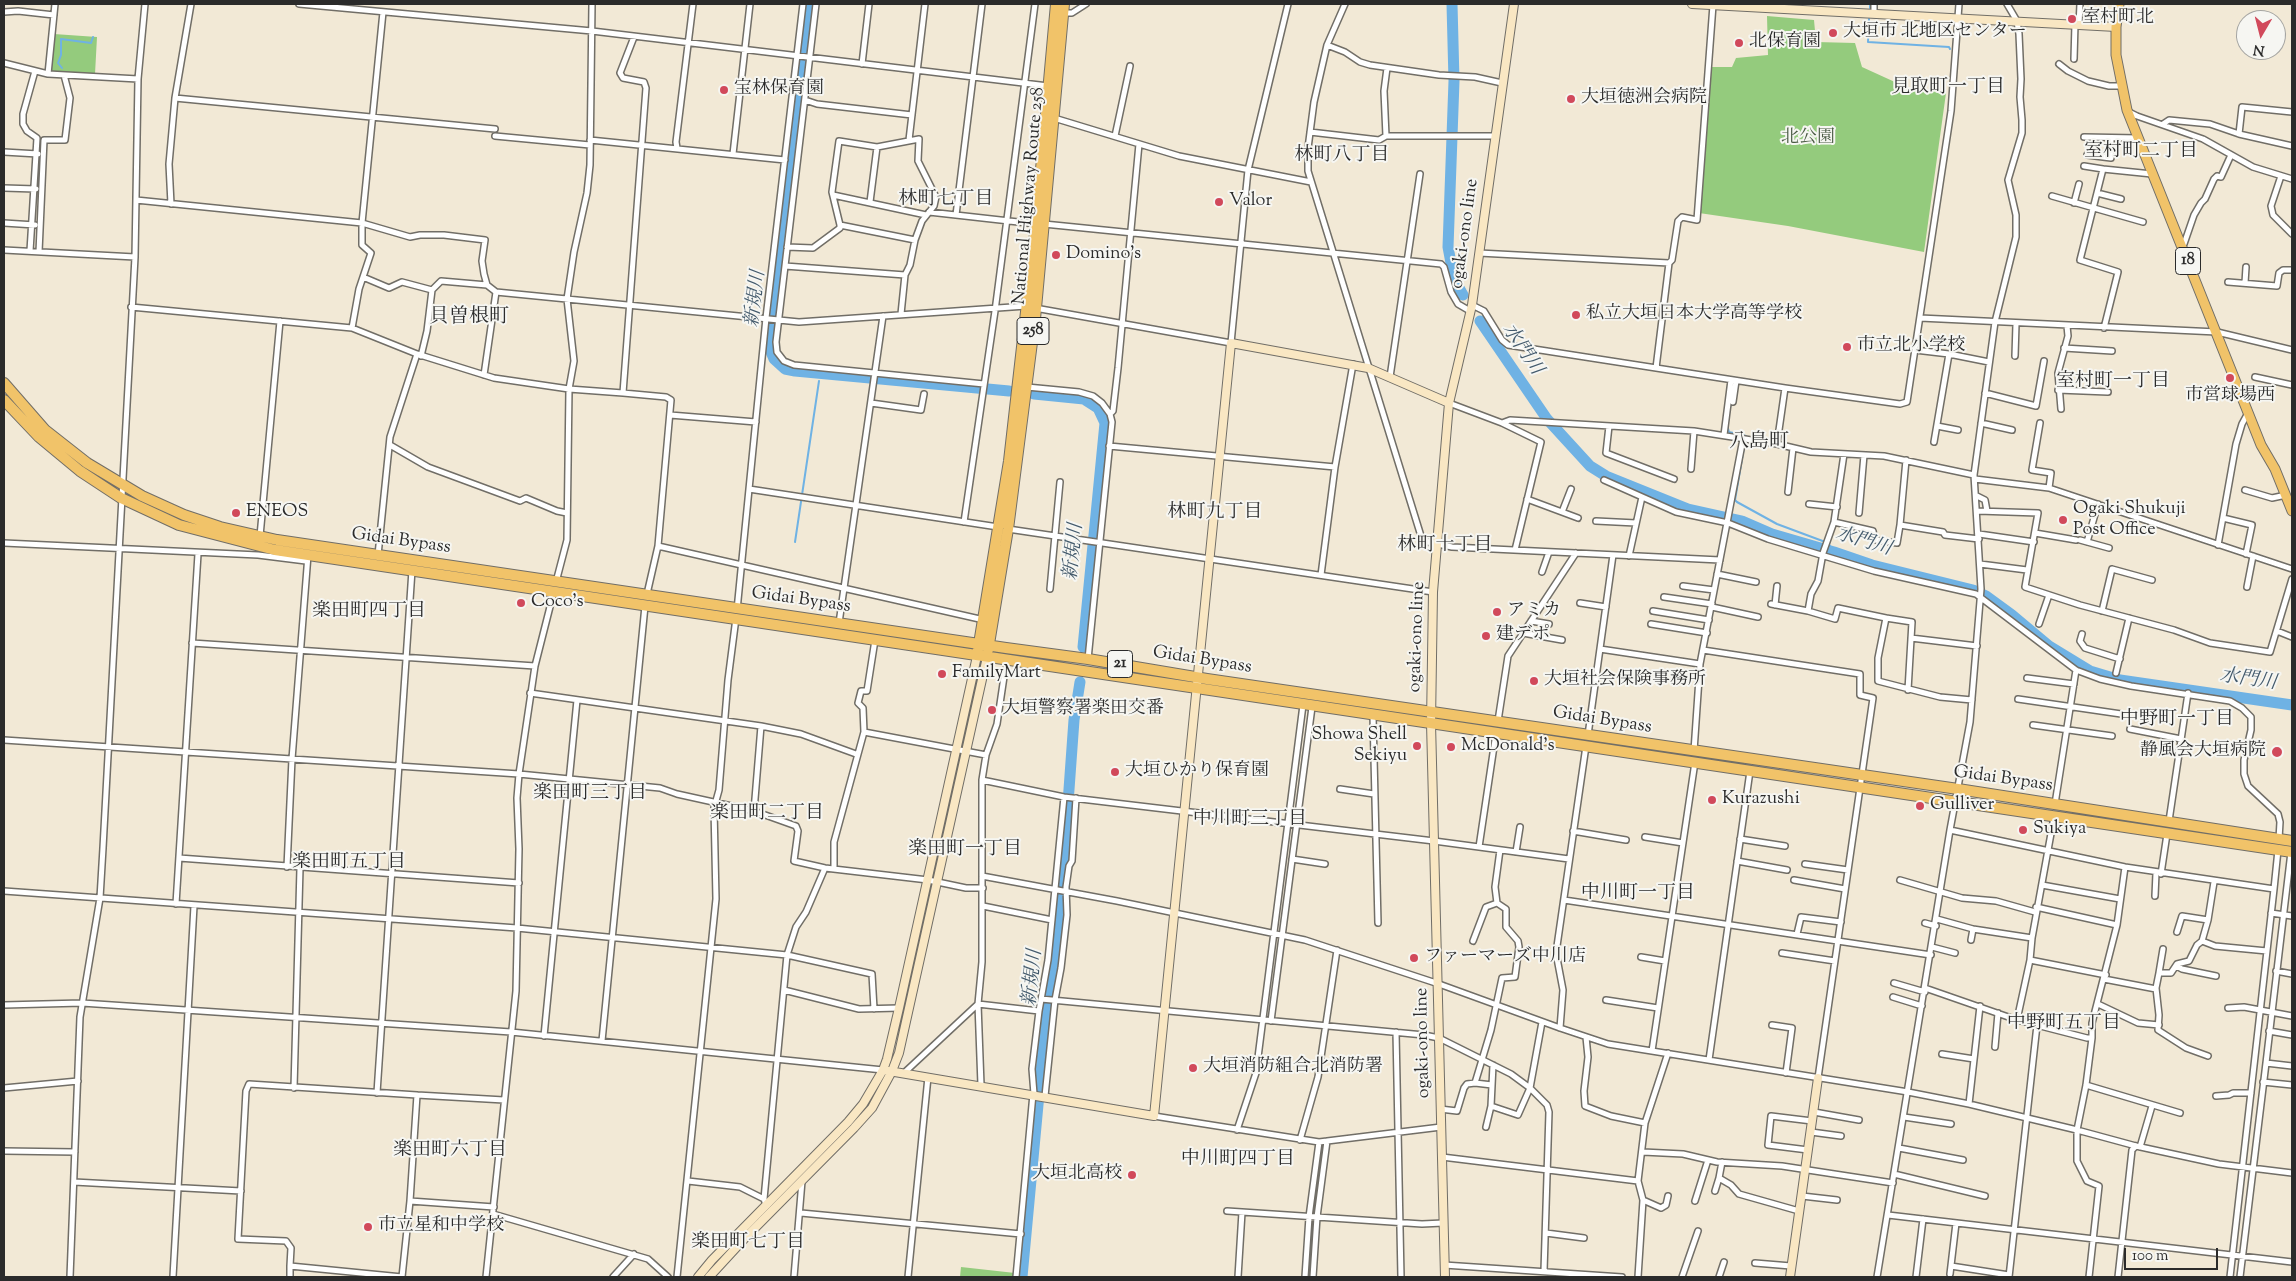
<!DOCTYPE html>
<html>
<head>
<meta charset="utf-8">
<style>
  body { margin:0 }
  #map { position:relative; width:2296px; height:1281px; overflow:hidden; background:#f2e9d6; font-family:"Sorts Mill Goudy",serif }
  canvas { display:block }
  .frame { position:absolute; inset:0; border:5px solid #2b2b2b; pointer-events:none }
  .north { position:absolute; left:2236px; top:10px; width:50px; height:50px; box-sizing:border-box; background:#f6f6f2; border:1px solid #a5a5a2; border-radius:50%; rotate:188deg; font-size:14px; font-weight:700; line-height:20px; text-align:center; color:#2b2b2b }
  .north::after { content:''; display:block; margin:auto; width:18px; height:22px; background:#d1495b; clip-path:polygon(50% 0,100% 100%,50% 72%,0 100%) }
  .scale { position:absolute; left:2124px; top:1248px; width:94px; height:22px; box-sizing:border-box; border:2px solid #2b2b2b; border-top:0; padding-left:6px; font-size:15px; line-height:18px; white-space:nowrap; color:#2b2b2b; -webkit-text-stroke:4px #f6f6f2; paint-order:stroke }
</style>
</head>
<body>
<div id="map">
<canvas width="2296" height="1281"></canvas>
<div class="frame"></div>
<div class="north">N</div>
<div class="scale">100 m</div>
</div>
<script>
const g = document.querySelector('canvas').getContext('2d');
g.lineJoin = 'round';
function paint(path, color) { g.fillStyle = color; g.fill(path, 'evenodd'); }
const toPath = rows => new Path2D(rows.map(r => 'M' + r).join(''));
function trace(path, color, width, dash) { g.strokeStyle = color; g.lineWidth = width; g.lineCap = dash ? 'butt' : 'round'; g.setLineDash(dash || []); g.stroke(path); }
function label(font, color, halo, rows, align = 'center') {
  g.font = font + ' "Sorts Mill Goudy","Noto Serif JP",serif'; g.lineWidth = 4; g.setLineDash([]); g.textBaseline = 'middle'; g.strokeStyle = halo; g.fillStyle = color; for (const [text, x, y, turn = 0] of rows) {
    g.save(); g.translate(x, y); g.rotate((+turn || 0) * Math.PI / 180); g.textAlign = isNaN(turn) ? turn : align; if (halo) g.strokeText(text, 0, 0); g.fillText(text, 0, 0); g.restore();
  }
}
paint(toPath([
  [1767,16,1814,20,1816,42,1855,43,1862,67,1908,88,1946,93,1924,252,1788,226,1699,213,1711,67,1732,67,1736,58,1768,55],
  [54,34,97,37,95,74,54,72,50,70],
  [961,1267,1015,1273,1015,1277,960,1277]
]), '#94cb7d');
trace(toPath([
  [1870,8,1870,4],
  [1869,19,1868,42,1949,47,1950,49],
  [62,68,58,63,61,55,61,39,91,43,93,37],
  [820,376,820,373],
  [1729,413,1731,403],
  [1727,425,1729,432,1746,436],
  [1745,441,1735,500,1737,502,1777,524,1828,543,1834,552],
  [795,542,819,381]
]), '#6fb2e4', 2);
trace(toPath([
  [809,4,769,347,774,359,785,369,795,371,1009,391],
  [1452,4,1454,81,1448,247,1454,279,1463,295],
  [1480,321,1547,419,1590,466,1606,476,1688,509,1742,521,1772,534,1834,552,1872,565,1973,590,1986,596,2012,615,2049,646,2090,671,2120,680,2292,705],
  [1034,394,1084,399,1098,408,1105,423,1083,647],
  [1022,1277,1048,997,1054,964,1065,845,1074,720,1080,682]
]), '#6fb2e4', 11);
const street = toPath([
  [55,4,48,74,138,79],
  [299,4,592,31,1048,86],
  [816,4,776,342,777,352,784,361,794,365,984,384],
  [1345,4,1327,45,1314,102,1308,148,1308,171,1421,536,1428,542,1452,547,1720,560],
  [4,12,18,11,54,15],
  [1062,13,1072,13,1086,4],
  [1874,14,1874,4],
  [2079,25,2080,4],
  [1327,45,1345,52,1360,62,1370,65,1439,75,1475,77,1502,83],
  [2074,59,2075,24],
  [4,63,48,74],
  [862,64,869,4],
  [2059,64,2068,71,2088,81,2109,86,2121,86],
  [175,98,495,129],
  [805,100,817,104,912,115],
  [2129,112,2137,116,2203,139,2253,167,2292,179],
  [1054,118,1179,156,1311,182],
  [2163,124,2169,120,2210,124,2239,134,2292,146],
  [1310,132,1379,140,1386,136,1495,136],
  [2239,134,2242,107,2292,112],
  [495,136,590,145],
  [1115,136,1130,66],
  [1386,136,1384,91,1387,68],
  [2084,137,2138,138],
  [590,140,785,160],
  [909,140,925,4],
  [677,148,676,142,693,4],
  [4,152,38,154],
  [733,154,750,4],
  [2087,155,2111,158,2111,138],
  [2084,166,2103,169],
  [2281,176,2271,206,2273,215,2292,234],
  [4,188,36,189],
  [2097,193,2121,199],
  [833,195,926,215],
  [2052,196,2143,222],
  [136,200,362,223,410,237,420,235,444,235,485,240,482,261,484,274,487,285,496,292,799,322,1026,306],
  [870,202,877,147],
  [2074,203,2079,184],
  [171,204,169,164,175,98,191,4],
  [929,212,1036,224],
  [956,215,982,4],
  [4,223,35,225],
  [1044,224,1441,264,1444,267,1451,292,1458,304,1470,311],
  [2184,244,2194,215,2201,203,2205,199,2214,179,2217,176,2221,177,2231,155],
  [787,247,813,248,840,228,840,225],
  [4,250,135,257],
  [30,251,37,138,27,131,23,124,23,114,35,71],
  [39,252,44,140,65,140,70,98,64,75],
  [1479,253,1669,263],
  [785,266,905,275],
  [363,277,389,288,402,282,432,290,427,331,421,356],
  [2228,282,2277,286,2279,273,2283,270,2292,270],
  [2245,283,2246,267],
  [432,290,441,281,487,285],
  [1472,305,1484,311,1502,340,1508,345,1785,388,1900,404,1907,402,1951,111,1959,4],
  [131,307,352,328,417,354,494,378,569,389,623,393,666,397,671,400,658,546,647,594],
  [1035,308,1231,343,1248,170,1288,4],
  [901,314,905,275,910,265,915,240,922,221,934,206,936,197,918,161,919,139,877,147,839,141,832,192,840,225,915,240],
  [1920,318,2217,332,2292,350],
  [352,328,359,289,371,253,362,245,362,223,383,12],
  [2104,328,2118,272,2080,260,2103,169,2152,174],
  [2064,348,2112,351],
  [1915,350,1949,354,1989,362],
  [2015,356,2016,324],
  [1656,368,1669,263,1672,260,1678,221,1682,217,1697,220,1713,5],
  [484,375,496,292],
  [1390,377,1420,174],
  [2255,377,2292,385],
  [1027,387,1079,392,1093,396,1102,403,1110,414,1112,422,1088,659],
  [2058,390,2108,392],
  [623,393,646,88,644,82,623,78,620,73,634,37],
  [1985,393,2036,406,2044,361],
  [1733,402,1736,381],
  [871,403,921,410,924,394],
  [1449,403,1502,423,1510,420,1694,431,1777,444,1811,452,1884,456,1974,475],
  [2061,409,2058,373,2068,336,2067,326],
  [1110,414,1113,411,1118,368,1139,144],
  [670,415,756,422],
  [1502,423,1541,442,1515,550],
  [1981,423,2012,430],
  [2040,423,2032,470,2051,473,2049,488],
  [1609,426,1606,453,1674,479],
  [1937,426,1958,430],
  [1724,435,1731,380],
  [1934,442,1949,354],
  [1777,444,1785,388],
  [390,445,428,467,520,501,526,498,557,511,567,513],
  [1109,446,1335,467],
  [1844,454,1834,522,1823,553,1818,581,1811,594,1808,611,1835,619,1838,608,1886,618,1878,658,1878,681,1940,697,1972,700],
  [1906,460,1900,525,1943,532,1945,535,1979,539],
  [1691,469,1694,431],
  [1975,479,2049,488,2292,569],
  [1604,480,1676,512,1728,523,1768,539,1874,571,1976,594,2076,670,2100,679,2131,686,2230,701,2242,708,2251,717,2251,730,2244,760,2244,774,2248,786,2278,814,2280,822,2279,839],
  [749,489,998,527],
  [2245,490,2272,498,2286,495],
  [1788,492,1793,448],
  [1977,496,1985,500,1987,511],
  [1527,499,1578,518],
  [1809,504,1837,507],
  [1978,511,2038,513,2025,587,2080,605,2174,630,2210,643,2270,652,2292,579],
  [1562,512,1571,489],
  [1859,513,1864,455],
  [2223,518,2252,525,2246,554],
  [1596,521,1636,523],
  [964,522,995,311,1035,4],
  [1834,522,1873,531,1875,540,1897,543,1900,525],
  [1008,529,1433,592],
  [2035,533,2076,540],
  [1979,534,2034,542],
  [260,536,280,321],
  [2080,540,2109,548],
  [2087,542,2098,504],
  [4,543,258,555,306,561],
  [2218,545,2236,444,2242,424,2248,413],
  [658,546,984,620],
  [378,555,390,437,417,354],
  [1629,556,1642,497],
  [1980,564,2027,570],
  [1542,572,1549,552],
  [1717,574,1756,582],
  [1321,575,1335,467,1353,364],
  [556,582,567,540,569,389,574,361,567,299,574,252,587,193,590,165,592,4],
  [1683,586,1714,590],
  [2247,587,2253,556],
  [1050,589,1060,482],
  [1664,597,1712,604],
  [1580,603,1606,607],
  [1771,604,1808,611],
  [1775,605,1777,586],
  [1712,607,1758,617],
  [737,610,766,318,803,4],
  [1653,611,1709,620],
  [2102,611,2112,569,2152,580],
  [1886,618,1912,622,1908,690],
  [1531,621,1549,624],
  [839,623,883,316],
  [1651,624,1707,633],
  [2039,624,2049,595],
  [2277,631,2292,637],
  [1523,633,1562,640],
  [2082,634,2080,641,2085,648,2120,659],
  [1911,638,1977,646],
  [192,643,535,666],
  [1600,649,1700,664],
  [1703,650,1860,674,1860,695,1873,698,1818,1078],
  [2116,673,2129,618],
  [2027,678,2074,684],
  [530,693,761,726,801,734,856,754],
  [2018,699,2128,715],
  [1373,716,1378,923],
  [1498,721,1508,656,1576,553],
  [2033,725,2112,736],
  [761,726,754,811,796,826,798,831,794,861,825,868,928,880,966,888,983,888],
  [2130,729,2181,739],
  [864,732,986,755],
  [1588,735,1613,555],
  [4,740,519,774,660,788,677,794,754,811],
  [1694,751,1700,664,1743,439],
  [982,780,1064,797,1434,841,1569,859],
  [1340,789,1374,794],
  [2055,804,2076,670],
  [2169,821,2188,693],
  [1950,830,2125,867,2274,889,2230,1277],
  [1573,831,1626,840],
  [1645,837,1683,843],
  [1740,839,1785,846],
  [1479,847,1496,733],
  [1516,852,1520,827],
  [2291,852,2266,1063,2292,1066],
  [179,858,519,883],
  [1292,859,1325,864],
  [1737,861,1787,870],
  [1805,864,1848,870],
  [287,867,292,759,308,555],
  [834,868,834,842,864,732,863,708,858,703,861,691,867,691,875,640],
  [2161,874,2167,834],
  [982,876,1117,901,1305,940,1439,984,1560,1028,1608,1044,1908,1092,1969,1104,2077,1130,2136,1146,2219,1164,2292,1173],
  [1794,880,1845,889],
  [1900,880,1962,898,1996,901,2035,912],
  [2042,885,2120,899],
  [2274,889,2278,850],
  [4,891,517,928,787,955,872,974,874,1009],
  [2155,896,2156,873],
  [1564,900,1931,955],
  [176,904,198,554],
  [983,906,1052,920],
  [2036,907,2117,925],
  [2271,913,2292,916],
  [1937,919,1973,929,2032,938,2030,960,2017,1020],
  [1925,923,1936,926],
  [2177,932,2182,916,2208,920],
  [1797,934,1801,917,1841,922],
  [2032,938,2054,817],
  [1971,940,1973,929],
  [1473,941,1486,907,1497,903],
  [2202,941,2215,946,2267,951],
  [1932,947,1955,953],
  [1782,953,1835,961],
  [1641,957,1665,961],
  [2030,960,2106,975],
  [2176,966,2182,969,2216,976],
  [2276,971,2292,974],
  [2159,973,2163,949],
  [2104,979,2156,989],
  [1894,983,1925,992],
  [1925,988,2017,1020,2087,1038,2092,1038],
  [784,990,859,1009,899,1008],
  [1893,997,1922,1006],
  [1041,999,1424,1035,1439,1038,1511,1074,1530,1088,1547,1105,1549,1112,1544,1271],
  [1606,1000,1658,1008],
  [2098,1004,2138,1023,2159,1025],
  [4,1005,82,1003,511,1032,883,1070],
  [2228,1008,2244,1007,2292,1016],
  [1271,1021,1312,707],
  [1772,1025,1792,1028,1786,1073],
  [1560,1028,1563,990,1556,953,1586,746],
  [2269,1031,2292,1035],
  [1396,1032,1401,1277],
  [544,1036,577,700],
  [1586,1037,1588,1057,1584,1091,1585,1106,1611,1116,1645,1123],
  [602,1041,645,606],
  [1995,1047,1998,1013],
  [1652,1051,1695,762],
  [1942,1054,1974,1059],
  [2208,1056,2186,1048,2158,1030,2159,1015,2156,988,2159,973,2171,973,2177,964,2189,961,2197,945,2202,941,2208,920,2214,882],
  [1709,1060,1750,771],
  [1493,1065,1491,1106,1518,1115,1530,1088,1542,1022],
  [905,1072,978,1004,1039,1011],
  [2263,1082,2292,1085],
  [1475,1083,1492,1085],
  [981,1085,978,1004,982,962,982,780,986,755,997,724,1005,670],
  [2086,1085,2180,1113],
  [4,1088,78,1081],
  [294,1088,300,868],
  [377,1093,412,570],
  [1034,1094,1032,1069,1039,1011,1048,960,1064,797],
  [417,1095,504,1100],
  [1045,1096,1055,1000,1061,968,1067,915,1066,887,1069,866,1072,861,1076,798],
  [2216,1096,2229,1095,2233,1093,2251,1093],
  [1969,1104,1980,1006],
  [1440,1109,1457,1111,1464,1088,1467,1084,1475,1083,1491,1030,1502,978,1515,977,1519,947,1518,941,1506,927,1506,909,1497,903,1495,887,1500,850],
  [1814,1112,1859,1120],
  [1154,1116,1319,1142,1441,1127],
  [1904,1117,1951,1124],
  [1486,1127,1491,1106],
  [1237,1130,1256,1073,1303,705],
  [1811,1132,1841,1136],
  [1300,1140,1318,1077,1337,950],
  [2140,1147,2152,1106],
  [1899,1148,1963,1160],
  [1808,1150,1768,1145,1771,1116,1812,1121],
  [4,1151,75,1152],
  [1643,1152,1683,1154,1717,1162,1782,1166,1893,1183],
  [1442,1157,1638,1181],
  [1722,1162,1719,1178,1731,1185,1739,1194,1799,1211],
  [1894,1174,1985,1196],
  [688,1181,740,1187,764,1199,765,1202],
  [74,1182,241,1191],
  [1715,1191,1719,1178],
  [1802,1196,1837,1200],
  [764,1199,787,955,796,927,806,912,825,868],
  [1643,1200,1661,1208,1666,1205,1668,1196],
  [410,1201,494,1207],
  [1695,1201,1708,1160],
  [1227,1211,1422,1224,1443,1223],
  [801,1213,1021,1234],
  [493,1214,648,1259,668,1277],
  [1888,1215,2292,1262],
  [1546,1233,1584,1238],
  [1755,1263,1791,1266],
  [1444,1265,1622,1277],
  [1951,1266,2009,1275],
  [1950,1274,1956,1223],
  [70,1277,80,1017,100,898,103,848,135,257,138,79,145,4],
  [173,1277,194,906],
  [290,1277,290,1266,291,1248,286,1241,238,1239,246,1091,249,1084,417,1095,410,1201,402,1277,290,1266],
  [486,1277,516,991,519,849,517,798,519,774,535,666,554,591],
  [613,1277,634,1254],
  [677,1277,716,899,714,808,719,790,728,680,736,618],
  [794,1277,802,1181],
  [908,1277,928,1077],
  [1016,1277,1033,1094],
  [1238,1277,1242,1212],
  [1305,1277,1309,1217,1319,1142],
  [1313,1277,1317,1217,1327,1141],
  [1638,1277,1643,1200,1638,1181,1645,1123,1668,1053],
  [1682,1277,1698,1231],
  [1719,1277,1724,1262],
  [1877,1277,1950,830,1970,722,1981,589,1974,475,1995,322,2016,237,2016,215,2008,180,2022,133,2022,120,2020,97,2021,79,2019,34,2017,21,2007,4],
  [1916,1277,1923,1219],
  [2009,1277,2037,1025],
  [2089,1277,2099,1186,2087,1181,2077,1161,2077,1130,2086,1085,2092,1038,2092,1023,2117,925,2125,867],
  [2118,1277,2132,1150,2136,1146],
  [2240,1277,2266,1063]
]);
const secondary = toPath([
  [1692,4,2116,27],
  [883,1070,1154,1116,1231,343,1368,368,1449,403],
  [698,1277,712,1260,848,1122,863,1104,883,1070,887,1059,899,1008,977,656],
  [709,1277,744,1239,854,1128,872,1108,892,1071,899,1053,987,657],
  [1445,1277,1431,723,1433,592,1449,403,1472,305,1514,4],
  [1790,1277,1818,1078]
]);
const primary = toPath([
  [2119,4,2116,27,2116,55,2127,110,2261,445,2275,469,2292,511]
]);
const highway = toPath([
  [4,383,45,430,87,463,142,496,184,515,220,527,277,540,1006,648,1088,659,1207,679,1958,789,2292,841],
  [4,400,39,437,80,471,121,498,179,525,275,550,2292,852],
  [978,650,1009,461,1036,224,1056,4],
  [988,650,1008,529,1035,319,1064,4]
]);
trace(street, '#716e67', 8);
trace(secondary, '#716e67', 10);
trace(primary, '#716e67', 11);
trace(highway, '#716e67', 12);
trace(street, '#fff', 5);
trace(secondary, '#f9e7c3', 8);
trace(primary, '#f1c369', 9);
trace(highway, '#f1c369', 10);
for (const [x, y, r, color] of [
  [2072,19,5,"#d1495b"],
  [1833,33,5,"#d1495b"],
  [1739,43,5,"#d1495b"],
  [724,90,5,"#d1495b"],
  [1571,99,5,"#d1495b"],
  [1219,202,5,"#d1495b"],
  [1056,255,5,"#d1495b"],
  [1576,315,5,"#d1495b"],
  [1847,347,5,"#d1495b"],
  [2230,378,5,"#d1495b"],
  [236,513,5,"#d1495b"],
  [2063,520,5,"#d1495b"],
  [521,603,5,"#d1495b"],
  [1497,612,5,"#d1495b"],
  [1486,636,5,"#d1495b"],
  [942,674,5,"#d1495b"],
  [1534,681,5,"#d1495b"],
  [992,710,5,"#d1495b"],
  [1417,746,5,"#d1495b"],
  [1451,747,5,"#d1495b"],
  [2277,752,6,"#d1495b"],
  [1115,772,5,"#d1495b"],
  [1712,800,5,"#d1495b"],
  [1920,806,5,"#d1495b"],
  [2023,830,5,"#d1495b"],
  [1414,958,5,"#d1495b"],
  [1193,1068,5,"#d1495b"],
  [1132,1175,5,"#d1495b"],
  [368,1227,5,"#d1495b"]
]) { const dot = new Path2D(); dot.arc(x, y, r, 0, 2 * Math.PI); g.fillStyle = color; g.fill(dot); trace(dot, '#f6f6f2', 2); }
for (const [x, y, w] of [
  [2188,261,25],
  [1033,331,32],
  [1120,664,25]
]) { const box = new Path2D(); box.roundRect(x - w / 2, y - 13.5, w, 27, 4); g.fillStyle = '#f6f6f2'; g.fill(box); trace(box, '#2b2b2b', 1); }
label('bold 16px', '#2b2b2b', null, [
  ["18",2188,261],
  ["258",1033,331],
  ["21",1120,664]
]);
label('18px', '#2b2b2b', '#f6f6f2', [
  ["室村町北",2082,19],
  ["大垣市 北地区センター",1843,33],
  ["北保育園",1749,43],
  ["宝林保育園",734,90],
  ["大垣徳洲会病院",1581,99],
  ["Valor",1229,202],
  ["Domino's",1066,255],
  ["私立大垣日本大学高等学校",1586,315],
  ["市立北小学校",1857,347],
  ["市営球場西",2230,397,"center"],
  ["Ogaki Shukuji",2073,510],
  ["Post Office",2073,531],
  ["ENEOS",246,513],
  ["Coco's",531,603],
  ["アミカ",1507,612],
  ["建デポ",1496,636],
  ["FamilyMart",952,674],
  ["大垣社会保険事務所",1544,681],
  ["大垣警察署楽田交番",1002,710],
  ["Showa Shell",1407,736,"right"],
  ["Sekiyu",1407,757,"right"],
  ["McDonald's",1461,747],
  ["静風会大垣病院",2266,752,"right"],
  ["大垣ひかり保育園",1125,772],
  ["Kurazushi",1722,800],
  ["Gulliver",1930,806],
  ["Sukiya",2033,830],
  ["ファーマーズ中川店",1424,958],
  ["大垣消防組合北消防署",1203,1068],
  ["大垣北高校",1122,1175,"right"],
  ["市立星和中学校",378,1227]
], 'left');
label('18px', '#4a5b44', '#f6f6f2', [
  ["北公園",1808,139]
]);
label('18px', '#2b2b2b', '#f6f6f2', [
  ["National Highway Route 258",1030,196,-85],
  ["ogaki-ono line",1466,234,-82],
  ["Gidai Bypass",401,542,8],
  ["Gidai Bypass",801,601,8],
  ["ogaki-ono line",1418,637,-88],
  ["Gidai Bypass",1202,661,9],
  ["Gidai Bypass",1602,721,9],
  ["Gidai Bypass",2003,780,8],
  ["ogaki-ono line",1424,1043,-91]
]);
label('19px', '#2b2b2b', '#f6f6f2', [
  ["見取町一丁目",1948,89],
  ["室村町二丁目",2141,153],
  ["林町八丁目",1342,157],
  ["林町七丁目",946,201],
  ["室村町一丁目",2113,383],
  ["林町九丁目",1215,514],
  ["林町十丁目",1445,547],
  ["楽田町四丁目",369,613],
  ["中野町一丁目",2177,721],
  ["楽田町三丁目",590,795],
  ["楽田町二丁目",767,815],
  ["中川町三丁目",1250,821],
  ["楽田町一丁目",965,851],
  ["楽田町五丁目",349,864],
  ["中川町一丁目",1638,895],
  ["中野町五丁目",2064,1025],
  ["楽田町六丁目",450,1152],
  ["中川町四丁目",1238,1161],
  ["楽田町七丁目",748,1244]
]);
label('italic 19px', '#435a6c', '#f6f6f2', [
  ["新規川",757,299,-83],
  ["水門川",1521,350,56],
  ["水門川",1863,543,17],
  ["新規川",1075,552,-84],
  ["水門川",2248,681,8],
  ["新規川",1034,978,-84]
]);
label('20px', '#2b2b2b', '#f6f6f2', [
  ["貝曽根町",469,319],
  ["八島町",1759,444]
]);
</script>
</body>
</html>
